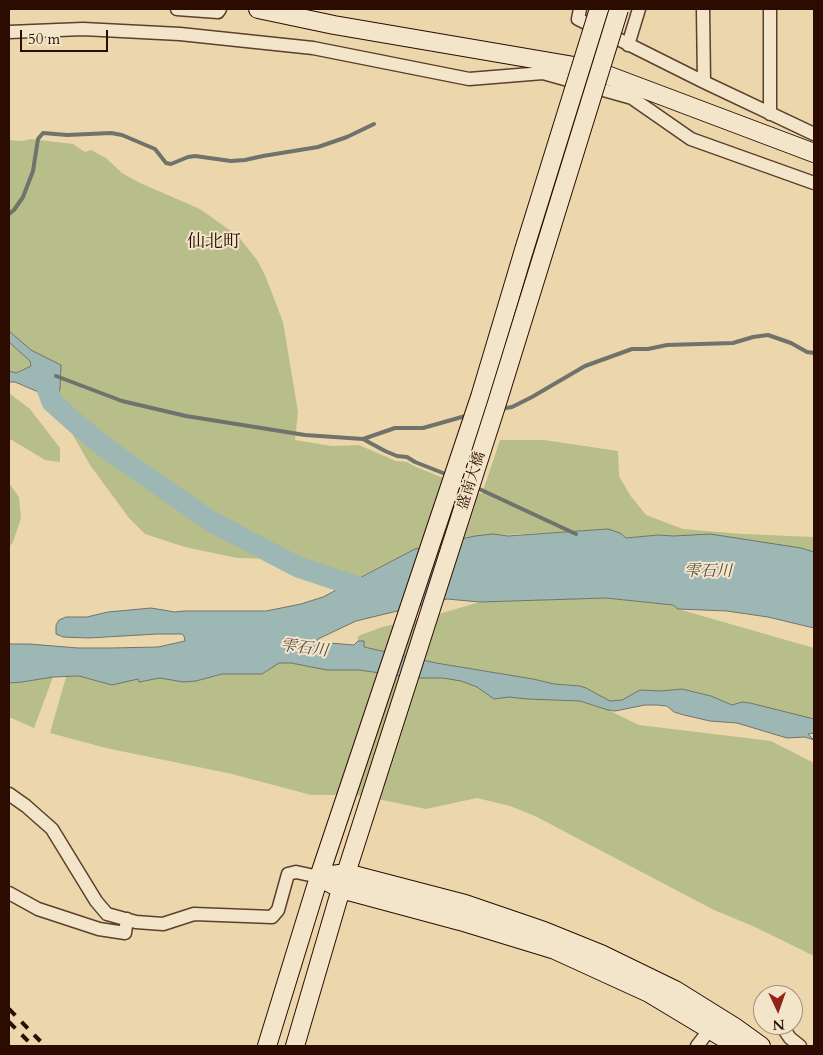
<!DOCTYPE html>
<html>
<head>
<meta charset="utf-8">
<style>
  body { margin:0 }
  #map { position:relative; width:823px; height:1055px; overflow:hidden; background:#ecd7ac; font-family:Cardo,serif }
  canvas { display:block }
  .frame { position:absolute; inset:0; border:10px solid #2c0c01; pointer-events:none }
  .north { position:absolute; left:753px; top:985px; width:50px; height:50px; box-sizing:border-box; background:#f3e5c9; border:1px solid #a38e79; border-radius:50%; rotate:177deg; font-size:14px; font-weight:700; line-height:20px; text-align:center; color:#2c0c01 }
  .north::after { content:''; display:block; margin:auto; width:18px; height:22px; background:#8f2418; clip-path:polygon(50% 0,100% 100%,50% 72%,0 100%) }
  .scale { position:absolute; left:20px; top:30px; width:88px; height:22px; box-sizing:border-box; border:2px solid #2c0c01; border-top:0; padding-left:6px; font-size:15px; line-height:18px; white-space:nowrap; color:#2c0c01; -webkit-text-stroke:4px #f3e5c9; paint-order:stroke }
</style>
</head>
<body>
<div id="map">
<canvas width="823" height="1055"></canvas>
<div class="frame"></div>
<div class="north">N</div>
<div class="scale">50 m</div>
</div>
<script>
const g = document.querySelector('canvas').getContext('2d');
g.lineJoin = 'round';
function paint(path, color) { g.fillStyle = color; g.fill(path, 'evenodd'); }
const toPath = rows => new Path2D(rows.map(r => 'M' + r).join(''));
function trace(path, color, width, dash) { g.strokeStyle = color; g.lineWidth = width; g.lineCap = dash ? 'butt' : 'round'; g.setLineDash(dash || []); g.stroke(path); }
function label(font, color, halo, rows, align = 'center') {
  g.font = font + ' Cardo,"Noto Serif JP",serif'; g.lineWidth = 4; g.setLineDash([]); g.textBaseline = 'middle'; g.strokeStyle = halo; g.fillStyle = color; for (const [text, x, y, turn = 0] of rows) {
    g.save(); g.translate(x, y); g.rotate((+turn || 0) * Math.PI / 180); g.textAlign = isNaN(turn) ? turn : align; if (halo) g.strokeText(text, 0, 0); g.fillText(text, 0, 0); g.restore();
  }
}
paint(toPath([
  [31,139,73,144,85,152,91,150,106,158,122,173,140,183,200,209,238,236,257,260,265,275,283,322,298,412,295,440,332,446,359,445,396,461,407,462,414,466,482,494,500,440,544,440,618,451,619,476,630,495,646,515,683,529,743,534,814,537,814,552,801,548,674,536,658,535,626,538,608,529,549,533,475,536,415,549,344,585,298,571,275,559,237,558,185,547,145,534,129,518,90,465,70,430,54,408,66,407,66,405,56,402,54,397,60,389,61,365,31,350,9,331,9,140,22,141],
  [9,342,30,361,31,366,28,368,22,369,16,373,9,371],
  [9,393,30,409,60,448,60,462,45,460,12,440,9,440],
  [9,483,19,497,21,518,13,542,9,547],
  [606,598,673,605,678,609,814,648,814,719,750,703,742,702,732,705,711,696,682,689,661,691,640,690,622,700,610,701,586,688,580,686,554,684,533,679,436,663,364,647,364,641,358,641,358,636,382,627,435,615,480,602],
  [279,663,291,663,327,670,359,670,415,678,443,678,461,681,477,687,491,697,509,697,527,699,580,701,608,710,639,725,771,741,814,763,814,956,755,927,714,910,535,816,510,806,477,798,426,809,358,795,311,795,232,774,106,748,50,733,66,677,79,676,112,685,138,679,139,682,160,678,183,682,196,681,222,674,241,673,256,674,266,672,274,664],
  [53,677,34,728,9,717,9,683,22,682]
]), '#b8be89');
const water = toPath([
  [9,331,31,350,61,365,60,389,59,392,55,394,54,397,56,402,67,407,49,409,48,396,15,382,9,382,9,371,16,373,31,366,30,361,9,342,9,331],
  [608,529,620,533,626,538,658,535,674,536,710,534,801,548,814,552,814,628,768,617,727,611,678,609,673,605,606,598,480,602,447,599,356,621,318,639,317,642,354,645,358,641,364,641,364,647,436,663,533,679,554,684,580,686,586,688,610,701,622,700,640,690,661,691,682,689,711,696,732,705,742,702,750,703,814,719,814,733,808,734,814,740,805,737,787,738,737,723,710,721,684,715,674,712,667,706,657,705,645,705,615,711,608,710,580,701,527,699,509,697,494,699,477,687,461,681,443,678,415,678,359,670,327,670,291,663,279,663,262,674,222,674,196,681,183,682,160,678,139,682,138,679,112,685,79,676,53,677,22,682,9,683,9,644,29,644,78,648,111,648,158,647,185,641,184,636,182,634,157,634,89,638,63,637,56,634,56,625,59,620,66,617,87,617,108,612,151,608,175,612,184,611,266,611,301,604,323,597,415,549,475,536,493,534,508,536,608,529]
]);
paint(water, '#9db7b4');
trace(water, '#70736c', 1);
trace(toPath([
  [9,214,14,210,23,197,33,171,38,139,43,133,67,135,111,133,122,135,155,149,166,163,171,164,188,157,195,156,231,161,245,160,263,156,318,147,347,137,374,124],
  [56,376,122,401,186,416,305,435,363,439,395,428,423,428,469,415],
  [500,409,512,407,532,397,585,366,632,349,648,349,667,345,733,343,753,337,768,335,791,343,807,352,814,353],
  [363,439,385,451,397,456,407,457,415,462,448,475],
  [475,487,576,534]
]), '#70736c', 4);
trace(toPath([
  [45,383,52,402,80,427,107,449,212,522,298,567,373,592]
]), '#9db7b4', 21);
const street = toPath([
  [177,9,218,12,220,9],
  [580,9,578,19,704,82,814,134],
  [703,9,704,82],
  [9,32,83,29,180,34,313,48,469,79,543,73,632,98,691,139,814,183],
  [628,45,639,9],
  [770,114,770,9],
  [9,794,26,806,52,829,96,901,107,914,136,922,163,924,194,914,272,917,278,910,288,874,296,872,319,877],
  [9,893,38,909,99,929,125,933,127,919],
  [781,1025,790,1038,800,1046],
  [697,1046,710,1029]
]);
const secondary = toPath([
  [258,9,334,25,580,67,599,72,814,153],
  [319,877,346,873,465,904,544,931,601,954,675,990,736,1028,761,1046],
  [319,877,341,889,460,921,555,950,649,993,737,1046],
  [267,1046,319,877,480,397,524,250],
  [295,1046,341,889,383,758]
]);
trace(street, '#5c3f2c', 15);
trace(secondary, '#2c0c01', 20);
trace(street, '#f3e5c9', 12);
trace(secondary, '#f3e5c9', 18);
trace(toPath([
  [9,1009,45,1046],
  [9,1022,33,1046]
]), '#2c0c01', 4, [9, 9]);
const secondaryBridge = toPath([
  [524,250,599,9],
  [383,758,497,403,619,9]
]);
trace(secondaryBridge, '#2c0c01', 20, []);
trace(secondaryBridge, '#f3e5c9', 18);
label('15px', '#2c0c01', '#f3e5c9', [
  ["盛南大橋",472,481,-72]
]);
label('italic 16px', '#544840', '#f3e5c9', [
  ["雫石川",708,572],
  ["雫石川",304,649,7]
]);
label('18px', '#2c0c01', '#f3e5c9', [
  ["仙北町",214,243]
]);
</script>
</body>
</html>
